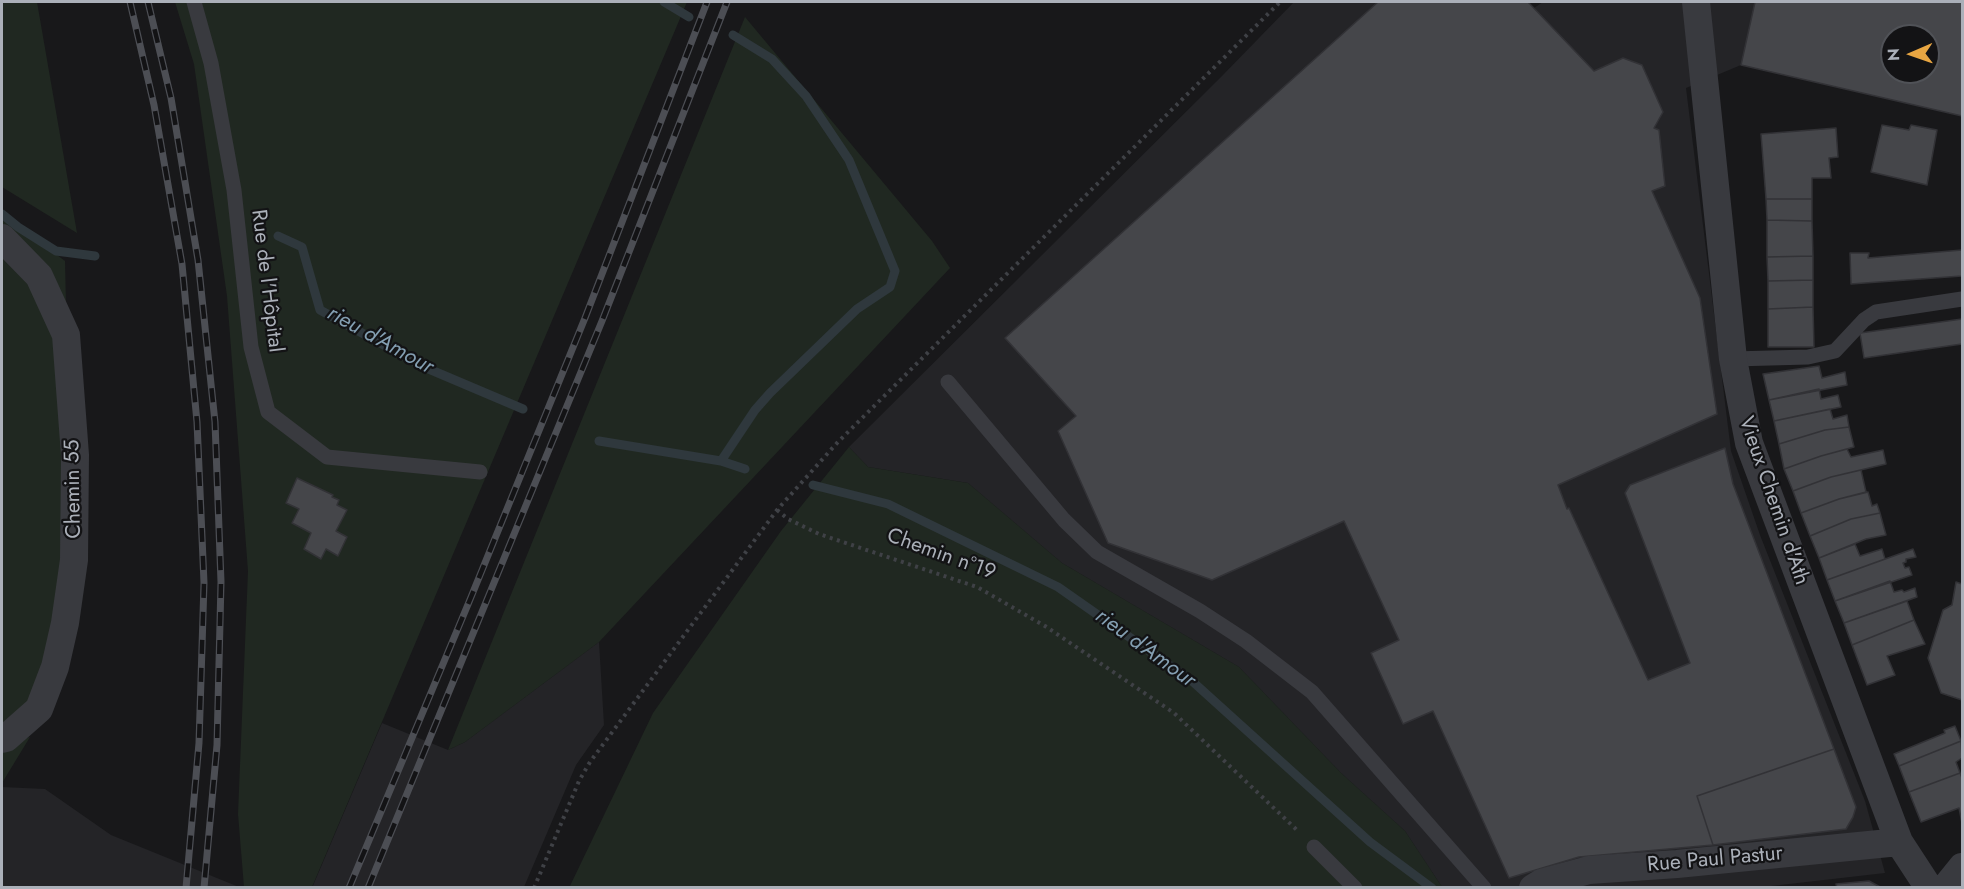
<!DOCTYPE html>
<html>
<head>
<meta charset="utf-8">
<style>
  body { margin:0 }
  #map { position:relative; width:1964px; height:889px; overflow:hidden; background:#18181a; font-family:Jost,sans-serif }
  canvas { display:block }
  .frame { position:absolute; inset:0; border:3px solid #abb0b9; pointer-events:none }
  .north { position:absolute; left:1880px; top:24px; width:60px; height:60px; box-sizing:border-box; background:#131315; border:2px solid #505257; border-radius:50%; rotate:268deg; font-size:16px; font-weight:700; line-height:24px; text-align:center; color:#abb0b9 }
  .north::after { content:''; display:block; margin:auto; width:21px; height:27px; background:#e8a642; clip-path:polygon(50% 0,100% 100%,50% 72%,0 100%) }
</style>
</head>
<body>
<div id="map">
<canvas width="1964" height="889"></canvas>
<div class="frame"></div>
<div class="north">N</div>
</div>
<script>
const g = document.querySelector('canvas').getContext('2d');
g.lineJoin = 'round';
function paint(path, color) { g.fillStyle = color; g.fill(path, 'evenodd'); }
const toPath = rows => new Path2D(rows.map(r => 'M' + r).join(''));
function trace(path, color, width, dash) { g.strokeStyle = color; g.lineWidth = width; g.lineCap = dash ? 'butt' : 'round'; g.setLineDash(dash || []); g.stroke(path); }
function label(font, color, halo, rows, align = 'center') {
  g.font = font + ' Jost,sans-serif'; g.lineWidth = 4.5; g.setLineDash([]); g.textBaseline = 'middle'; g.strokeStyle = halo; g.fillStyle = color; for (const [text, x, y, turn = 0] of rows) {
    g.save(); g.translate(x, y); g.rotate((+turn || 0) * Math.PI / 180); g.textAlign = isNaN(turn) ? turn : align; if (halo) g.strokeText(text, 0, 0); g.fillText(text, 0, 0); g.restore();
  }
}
paint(toPath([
  [1294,2,1528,2,1534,8,1543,2,1962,2,1962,116,1741,65,1686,88,1731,451,1760,535,1865,801,1885,873,1754,888,1442,887,1405,831,1341,773,1239,667,1062,563,968,483,868,467,849,447,1222,76],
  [1892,36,1928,36,1928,72,1892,72],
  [599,642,604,725,576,765,524,887,312,888,382,723,448,750,465,742],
  [2,787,45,789,111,835,239,887,2,887]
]), '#242427');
paint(toPath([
  [2,2,37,2,77,233,2,187],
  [175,2,687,2,312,887,244,887,238,814,248,571,227,296,194,64],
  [745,17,932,241,950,268,599,642,465,742,448,750],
  [2,213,65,261,72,573,39,709,2,733],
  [849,447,868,467,968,483,1062,563,1239,667,1341,773,1405,831,1442,887,569,888,653,713,781,531],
  [30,737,2,783,2,743]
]), '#202821');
trace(toPath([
  [664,2,689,17],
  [2,214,18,227,56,251,95,256],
  [278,236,302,247,320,310,424,367,523,409],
  [599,441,721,461,745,469],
  [721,461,755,410,770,393,857,309,890,287,895,271,849,160,806,96,772,59,733,35],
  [813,485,888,504,1058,587,1192,681,1370,842,1432,888]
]), '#2f383d', 9);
const building = toPath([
  [1378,2,1528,2,1594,71,1623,58,1642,65,1663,112,1654,128,1659,130,1665,186,1652,191,1700,298,1717,414,1558,485,1567,509,1569,508,1648,680,1690,663,1625,493,1630,485,1725,448,1733,484,1834,749,1697,796,1713,845,1579,857,1509,878,1433,711,1403,724,1371,653,1399,640,1344,521,1212,580,1108,543,1058,431,1076,416,1005,338,1378,2],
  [1755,2,1962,2,1962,116,1741,65,1755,2],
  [1892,36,1928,36,1928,72,1892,72,1892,36],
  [1882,125,1909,130,1911,125,1937,130,1927,185,1871,172,1882,125],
  [1836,128,1838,157,1829,158,1831,178,1812,178,1812,199,1766,199,1761,134,1836,128],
  [1766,199,1812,199,1812,221,1767,220,1766,199],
  [1767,220,1812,221,1813,256,1767,257,1767,220],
  [1962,250,1962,276,1851,284,1850,253,1869,253,1868,258,1962,250],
  [1813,256,1813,280,1768,281,1767,257,1813,256],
  [1813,280,1813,307,1768,309,1768,281,1813,280],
  [1813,307,1814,347,1768,347,1768,309,1813,307],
  [1962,319,1962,344,1864,358,1860,333,1962,319],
  [1819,366,1822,378,1845,372,1847,385,1769,400,1763,374,1819,366],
  [1819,389,1821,399,1838,395,1841,407,1774,421,1769,400,1819,389],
  [1830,409,1833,419,1847,415,1849,427,1825,430,1779,444,1774,421,1830,409],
  [1849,427,1854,447,1821,456,1784,469,1779,444,1825,430,1849,427],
  [1847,449,1851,457,1883,450,1886,464,1831,477,1793,491,1784,469,1821,456,1847,449],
  [1861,470,1866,492,1839,499,1801,513,1793,491,1831,477,1861,470],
  [297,478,333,495,332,497,339,500,337,505,347,510,336,531,347,537,338,556,326,549,321,559,304,549,311,533,292,523,299,509,286,503,297,478],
  [1868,492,1872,506,1877,504,1880,513,1851,519,1810,536,1801,513,1839,499,1868,492],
  [1880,513,1886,535,1866,539,1819,558,1810,536,1851,519,1880,513],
  [1855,544,1860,556,1882,549,1885,559,1827,580,1819,558,1855,544],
  [1913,549,1916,557,1906,559,1906,562,1903,563,1905,568,1909,567,1912,575,1835,601,1827,580,1913,549],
  [1890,581,1894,592,1902,590,1904,592,1915,588,1917,597,1844,623,1835,601,1890,581],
  [1956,582,1962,584,1962,700,1941,693,1928,658,1943,610,1952,605,1956,582],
  [1907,601,1914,620,1852,645,1844,623,1907,601],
  [1914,620,1925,644,1887,656,1895,675,1867,685,1852,645,1914,620],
  [1955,726,1961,741,1899,766,1894,754,1945,733,1944,730,1955,726],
  [1961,741,1962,758,1956,762,1960,773,1909,792,1899,766,1961,741],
  [1834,749,1856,807,1853,817,1846,829,1713,845,1697,796,1834,749],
  [1960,773,1962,778,1962,823,1959,808,1921,822,1909,792,1960,773],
  [1869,881,1882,888,1837,888,1836,884,1869,881]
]);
paint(building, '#45464a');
trace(building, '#323236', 1.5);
trace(toPath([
  [777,510,788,519,819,534,977,587,1045,626,1174,713,1299,832],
  [534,888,579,781,590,762,777,510,837,443,1280,2]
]), '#3f4146', 4, [3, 4.5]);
trace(toPath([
  [194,2,211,63,234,190,251,347,268,412,327,457,480,472],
  [1733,359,1808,357,1835,351,1864,320,1876,312,1962,299],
  [948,382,1064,520,1097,552,1200,611,1246,641,1312,692,1484,888],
  [1314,847,1355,888]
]), '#393a3f', 15);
trace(toPath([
  [1696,2,1733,359,1749,443,1899,842,1929,888],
  [2,238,39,276,66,335,75,455,74,560,65,623,55,667,39,709,6,738,2,739],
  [1533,888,1541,883,1589,870,1677,864,1899,842],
  [1945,888,1962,867]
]), '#393a3f', 28);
const rail = toPath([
  [130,2,154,105,182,264,197,422,204,583,199,743,186,888],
  [148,2,171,98,198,260,215,422,221,582,217,745,204,888],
  [349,888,469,602,585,318,707,2],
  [368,888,602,321,727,2]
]);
trace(rail, '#4c4e54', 7);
trace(rail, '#131315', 4.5, [14]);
label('21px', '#abb0b9', '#131315', [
  ["Rue de l'Hôpital",266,281,83],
  ["Chemin 55",74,489,-91],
  ["Vieux Chemin d'Ath",1773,501,71],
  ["Chemin n°19",941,555,20],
  ["Rue Paul Pastur",1715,860,-5]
]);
label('italic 22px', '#849fb2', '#131315', [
  ["rieu d'Amour",380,341,29],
  ["rieu d'Amour",1145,649,36]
]);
</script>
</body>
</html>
